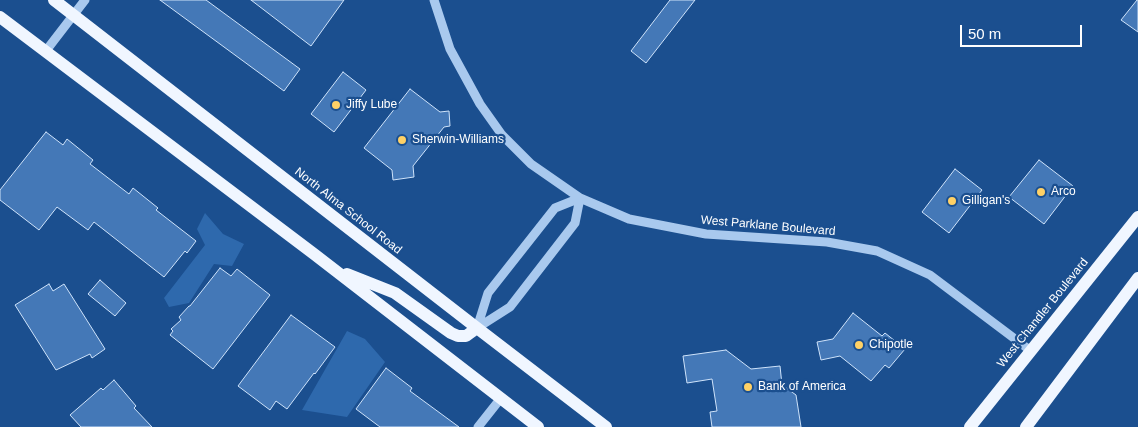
<!DOCTYPE html>
<html>
<head>
<meta charset="utf-8">
<style>
  body { margin:0 }
  #map { position:relative; width:1138px; height:427px; overflow:hidden; background:#1b4f8f; font-family:Helvetica,sans-serif }
  canvas { display:block }
  .scale { position:absolute; left:960px; top:25px; width:122px; height:22px; box-sizing:border-box; border:2px solid #fff; border-top:0; padding-left:6px; font-size:15px; line-height:18px; white-space:nowrap; color:#fff; -webkit-text-stroke:4px #1b4f8f; paint-order:stroke }
</style>
</head>
<body>
<div id="map">
<canvas width="1138" height="427"></canvas>
<div class="scale">50 m</div>
</div>
<script>
const g = document.querySelector('canvas').getContext('2d');
g.lineJoin = 'round';
function paint(path, color) { g.fillStyle = color; g.fill(path, 'evenodd'); }
const toPath = rows => new Path2D(rows.map(r => 'M' + r).join(''));
function trace(path, color, width, dash) { g.strokeStyle = color; g.lineWidth = width; g.lineCap = dash ? 'butt' : 'round'; g.setLineDash(dash || []); g.stroke(path); }
function label(font, color, halo, rows, align = 'center') {
  g.font = font + ' Helvetica,sans-serif'; g.lineWidth = 4.5; g.setLineDash([]); g.textBaseline = 'middle'; g.strokeStyle = halo; g.fillStyle = color; for (const [text, x, y, turn = 0] of rows) {
    g.save(); g.translate(x, y); g.rotate((+turn || 0) * Math.PI / 180); g.textAlign = isNaN(turn) ? turn : align; if (halo) g.strokeText(text, 0, 0); g.fillText(text, 0, 0); g.restore();
  }
}
paint(toPath([
  [205,213,223,234,244,244,232,266,214,264,189,303,169,307,164,298,205,245,197,229],
  [347,331,365,339,385,362,347,417,302,410]
]), '#2e69ad');
const building = toPath([
  [160,0,206,0,300,69,284,91,160,0],
  [251,0,344,0,311,46,251,0],
  [670,0,695,0,646,63,631,51,670,0],
  [1137,0,1138,0,1138,32,1121,20,1137,0],
  [343,72,366,90,334,132,311,114,343,72],
  [410,89,440,112,449,111,450,126,444,127,413,166,414,177,393,180,392,170,364,148,410,89],
  [46,132,63,145,67,139,93,160,90,164,129,194,133,188,158,208,156,210,196,241,187,253,185,251,164,277,94,222,88,230,57,207,39,230,0,200,0,190,46,132],
  [1039,160,1073,186,1044,224,1009,197,1039,160],
  [955,169,982,190,949,233,922,212,955,169],
  [220,268,231,276,237,269,270,295,213,369,170,335,173,331,171,329,181,320,179,317,189,306,190,306,220,268],
  [100,280,126,303,115,316,88,294,100,280],
  [49,284,53,291,64,284,105,349,92,358,90,354,56,370,15,305,49,284],
  [853,313,882,336,885,333,905,349,889,368,885,365,871,381,840,356,821,360,817,342,833,339,853,313],
  [291,315,335,347,315,374,314,373,287,409,276,401,270,410,238,386,291,315],
  [726,350,751,369,780,366,782,385,796,395,801,427,712,427,710,412,717,411,712,379,687,383,683,356,726,350],
  [386,368,412,388,410,391,459,427,380,427,356,409,386,368],
  [114,380,136,406,134,408,152,427,81,427,70,415,101,388,103,390,114,380]
]);
paint(building, '#4478b7');
trace(building, '#cfe3fa', 1);
trace(toPath([
  [434,0,450,49,480,104,502,135,531,164,580,198,629,219,706,234,827,242,877,251,930,275,1031,351],
  [45,52,85,0],
  [477,328,488,293,555,208,580,198],
  [477,328,510,307,575,223,580,198],
  [478,427,501,398]
]), '#a9c9ee', 9);
trace(toPath([
  [54,0,477,328,606,427],
  [0,17,314,254,538,427],
  [347,274,395,293,451,333,458,336,466,336,477,328],
  [970,427,1138,217],
  [1026,427,1138,278]
]), '#f0f6ff', 12);
for (const [x, y, r, color] of [
  [336,105,5,"#ffd166"],
  [402,140,5,"#ffd166"],
  [1041,192,5,"#ffd166"],
  [952,201,5,"#ffd166"],
  [859,345,5,"#ffd166"],
  [748,387,5,"#ffd166"]
]) { const dot = new Path2D(); dot.arc(x, y, r, 0, 2 * Math.PI); g.fillStyle = color; g.fill(dot); trace(dot, '#1b4f8f', 2); }
label('12px', '#fff', '#1b4f8f', [
  ["Jiffy Lube",346,105],
  ["Sherwin-Williams",412,140],
  ["Arco",1051,192],
  ["Gilligan's",962,201],
  ["Chipotle",869,345],
  ["Bank of America",758,387]
], 'left');
label('12px', '#fff', '#1b4f8f', [
  ["North Alma School Road",348,211,38],
  ["West Parklane Boulevard",768,226,5],
  ["West Chandler Boulevard",1043,313,-51]
]);
</script>
</body>
</html>
